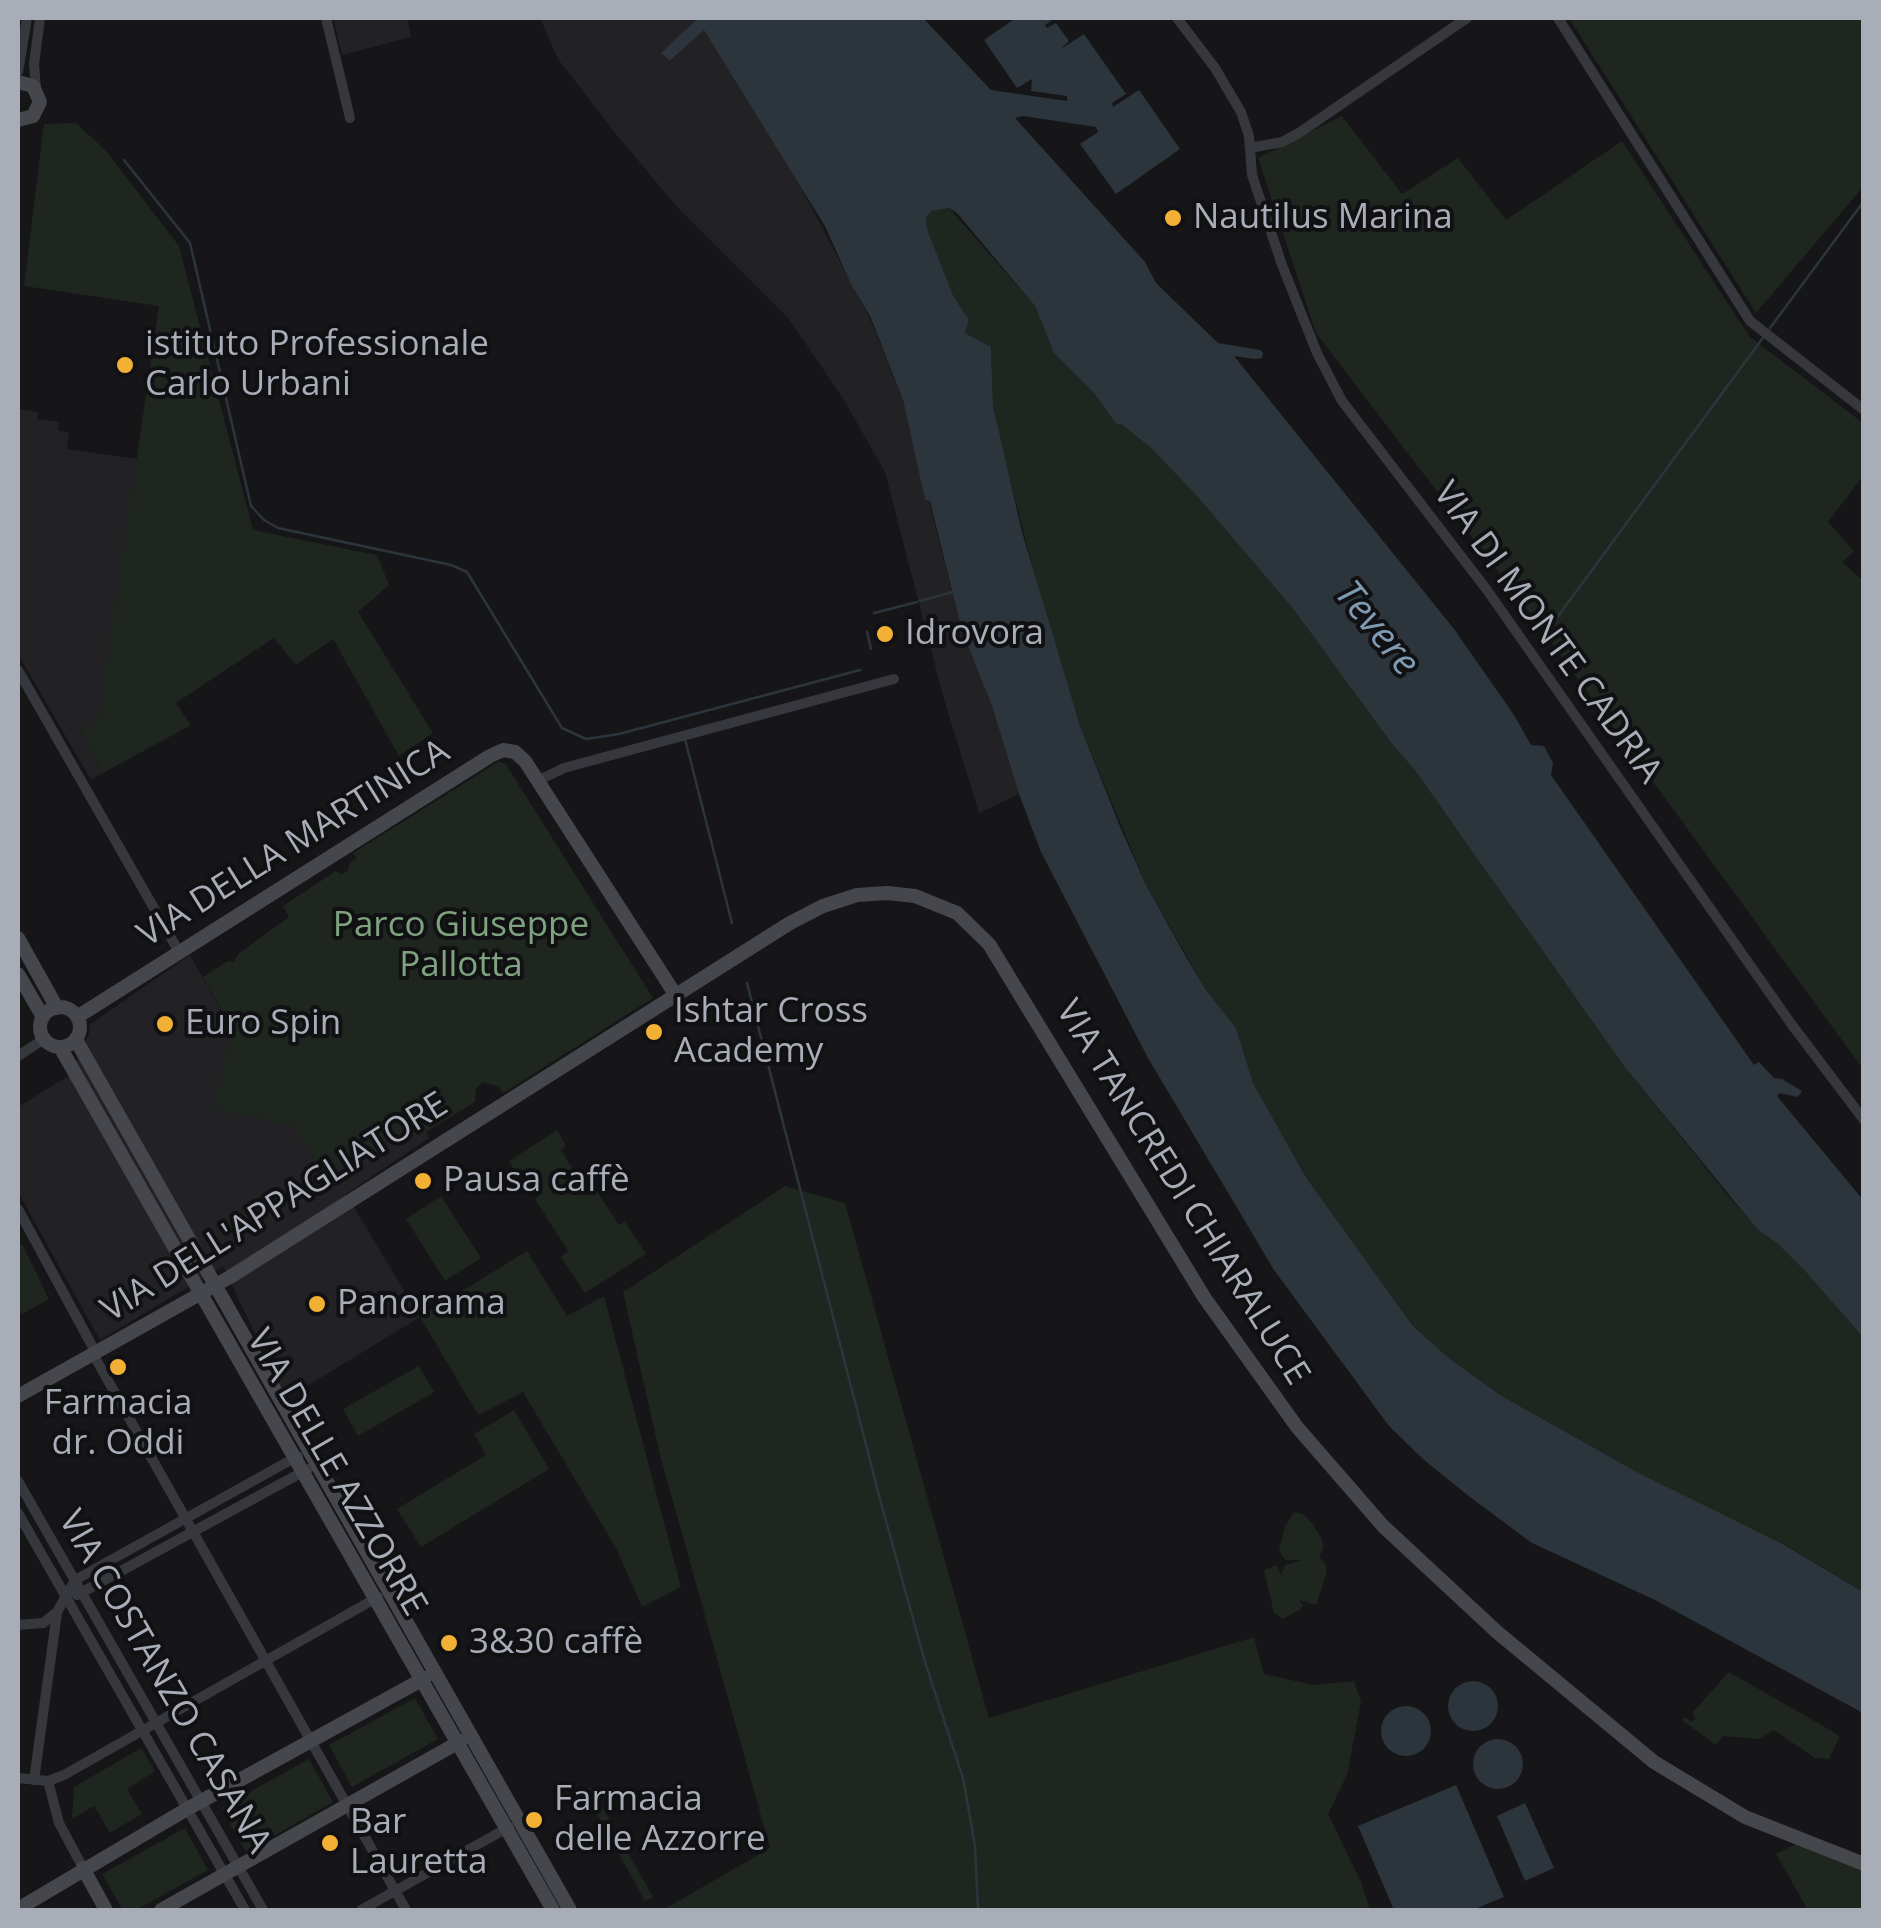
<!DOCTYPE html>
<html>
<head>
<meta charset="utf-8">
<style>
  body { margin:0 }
  #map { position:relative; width:1881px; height:1928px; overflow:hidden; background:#161618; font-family:"Open Sans",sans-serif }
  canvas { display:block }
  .frame { position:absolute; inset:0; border:20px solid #a8adb8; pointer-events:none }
</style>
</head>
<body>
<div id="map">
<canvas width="1881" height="1928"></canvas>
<div class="frame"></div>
</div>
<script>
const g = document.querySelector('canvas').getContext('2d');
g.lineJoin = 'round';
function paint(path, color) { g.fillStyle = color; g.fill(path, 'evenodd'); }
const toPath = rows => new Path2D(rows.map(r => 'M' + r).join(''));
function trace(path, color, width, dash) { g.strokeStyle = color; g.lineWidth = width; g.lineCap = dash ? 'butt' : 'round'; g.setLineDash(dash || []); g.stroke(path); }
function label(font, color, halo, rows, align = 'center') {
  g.font = font + ' "Open Sans",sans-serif'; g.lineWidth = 8; g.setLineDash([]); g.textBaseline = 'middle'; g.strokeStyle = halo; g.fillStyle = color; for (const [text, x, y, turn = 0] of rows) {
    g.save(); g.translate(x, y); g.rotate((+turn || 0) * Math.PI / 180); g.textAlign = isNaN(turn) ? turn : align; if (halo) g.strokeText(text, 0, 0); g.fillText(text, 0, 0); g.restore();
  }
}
paint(toPath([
  [333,18,407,18,411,37,342,55],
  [540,18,698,18,662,54,671,61,704,29,745,92,791,168,872,323,903,400,925,500,929,501,962,631,992,706,1019,794,979,813,943,696,885,472,844,400,789,319,678,208,615,133,558,59],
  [18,409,38,412,37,419,59,422,58,431,69,432,67,449,138,459,98,724,80,730,103,773,91,780,18,654],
  [190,955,232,1030,215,1108,295,1126,419,1118,429,1138,346,1194,420,1317,286,1399,223,1266,100,1340,18,1192,18,1107,70,1075,90,1031,89,1025]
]), '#222225');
paint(toPath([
  [1569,18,1863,18,1863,187,1756,313],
  [1342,116,1402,194,1458,158,1506,220,1622,141,1749,336,1863,423,1863,476,1828,522,1854,551,1842,562,1863,581,1863,1069,1526,608,1316,333,1258,158],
  [76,123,107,152,179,246,253,530,377,555,389,585,358,612,433,733,399,756,333,639,296,665,274,638,176,703,191,725,103,773,80,730,98,723,159,306,24,286,44,124],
  [949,208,1035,306,1054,353,1094,393,1117,424,1121,424,1150,447,1197,496,1294,610,1392,744,1414,769,1624,1066,1725,1192,1757,1229,1778,1244,1805,1271,1863,1337,1863,1592,1782,1543,1637,1472,1500,1395,1450,1359,1413,1326,1307,1179,1253,1083,1236,1028,1206,990,1146,885,1080,726,1044,611,999,436,993,406,991,348,965,333,964,311,953,295,927,229,926,217,932,211],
  [498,762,505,763,653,998,503,1093,499,1087,483,1082,476,1088,475,1102,426,1132,418,1119,327,1176,295,1126,214,1108,232,1029,203,977,228,961,234,962,238,954,289,917,283,906,336,871,341,874,347,872,350,863,357,858,353,853],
  [557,1130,566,1146,561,1150,577,1176,584,1172,619,1225,625,1222,646,1254,585,1293,561,1257,568,1251,535,1199,540,1195,526,1174,519,1177,509,1161],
  [785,1186,845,1203,989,1718,1254,1637,1264,1674,1314,1685,1354,1681,1361,1702,1347,1775,1328,1814,1361,1882,1370,1910,663,1910,770,1848,660,1455,623,1292],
  [441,1196,481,1258,445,1281,406,1219],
  [22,1244,49,1299,22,1314,18,1306,18,1246],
  [527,1251,567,1316,604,1296,681,1587,642,1607,616,1548,523,1392,478,1415,420,1317],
  [419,1366,434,1392,358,1436,343,1409],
  [514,1410,549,1469,421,1547,397,1509,486,1455,474,1434],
  [1294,1512,1303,1514,1313,1524,1321,1538,1324,1547,1319,1557,1326,1565,1326,1575,1316,1605,1299,1600,1303,1606,1299,1610,1283,1619,1274,1613,1264,1570,1277,1565,1281,1575,1285,1565,1303,1560,1285,1560,1279,1550,1285,1526],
  [1729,1672,1837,1734,1839,1738,1829,1759,1815,1758,1774,1730,1759,1739,1723,1736,1716,1745,1682,1720,1685,1717,1692,1722,1696,1718,1692,1713],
  [415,1698,438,1739,352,1787,329,1745],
  [141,1748,155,1771,127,1789,142,1814,110,1833,94,1806,72,1819,74,1787],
  [309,1759,333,1802,246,1852,221,1808],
  [591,1787,653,1897,645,1901,584,1791],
  [185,1828,208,1870,136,1910,123,1910,102,1874],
  [1796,1844,1863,1870,1863,1910,1808,1910,1776,1854]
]), '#1e261f');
paint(toPath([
  [698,18,923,18,991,90,1067,101,1067,96,1031,91,1032,79,1017,88,984,40,1016,18,1055,18,1045,25,1047,28,1056,23,1069,41,1061,49,1084,34,1126,94,1112,103,1113,107,1139,90,1180,149,1116,194,1080,144,1098,132,1096,127,1023,116,1015,118,1145,262,1156,283,1218,343,1260,350,1263,353,1262,358,1255,359,1234,356,1454,629,1514,715,1531,745,1544,746,1553,763,1551,775,1754,1065,1759,1062,1774,1078,1782,1079,1802,1091,1798,1097,1780,1093,1777,1096,1863,1200,1863,1337,1805,1271,1778,1244,1757,1229,1624,1066,1414,769,1392,744,1294,610,1197,496,1150,447,1121,424,1117,425,1094,393,1054,353,1035,306,957,213,949,208,932,211,926,217,927,229,953,295,969,320,965,333,991,347,993,406,1022,532,1080,726,1121,829,1146,885,1186,957,1206,990,1236,1028,1253,1083,1307,1179,1413,1326,1450,1359,1500,1395,1637,1472,1781,1543,1863,1592,1863,1713,1655,1600,1532,1543,1470,1497,1424,1460,1389,1426,1274,1270,1148,1058,1041,852,1019,794,992,706,962,631,930,501,925,500,903,400,871,318,851,284,825,226,704,30,670,61,661,53],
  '1448 1706a25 25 0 1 1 50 0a25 25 0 1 1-50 0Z',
  '1381 1731a25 25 0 1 1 50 0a25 25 0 1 1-50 0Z',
  '1473 1764a25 25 0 1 1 50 0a25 25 0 1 1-50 0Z',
  [1456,1785,1504,1897,1472,1910,1394,1910,1358,1826],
  [1525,1803,1554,1868,1525,1881,1497,1816]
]), '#2c353c');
trace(toPath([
  [124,160,190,243,251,506,264,520,278,528,451,565,467,572,562,728,586,739,619,734,860,670],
  [1770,328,1864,201],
  [920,601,953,592],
  [874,613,917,602],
  [1553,623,1765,335],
  [867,632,871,649],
  [685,739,732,923],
  [747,983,881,1503,925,1662,963,1778,975,1846,978,1910]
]), '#2c353c', 2.5);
trace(toPath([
  [326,18,350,118],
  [1177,18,1215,68,1241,112,1249,136,1252,175,1282,265,1317,353,1342,401,1487,590,1792,1025,1864,1120],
  [1558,18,1750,321,1864,410],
  [18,72,27,18],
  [36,89,34,64,40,18],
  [1250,148,1282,142,1299,133,1467,18],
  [18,670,179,952],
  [537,781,564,768,894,679],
  [18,1056,44,1039],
  [18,1209,96,1353],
  [93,1354,406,1910],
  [18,1481,263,1910],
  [18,1513,245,1910],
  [77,1595,308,1469],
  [18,1625,43,1623,57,1612,75,1580,298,1456],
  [18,1778,48,1781,64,1775,378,1597],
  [34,1780,57,1613],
  [48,1781,59,1823,83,1868],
  [361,1910,509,1827]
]), '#37383d', 10);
trace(toPath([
  [18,82,33,86,40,102,33,116,18,120],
  [18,938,57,1008],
  [18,974,43,1017],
  '40 1027a20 20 0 1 1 40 0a20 20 0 1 1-40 0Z',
  [77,1017,490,756,503,750,515,752,525,761,675,994],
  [76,1040,570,1910],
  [60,1047,553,1910],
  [18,1396,230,1277,790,923,823,906,857,895,887,893,915,896,957,913,989,944,1204,1297,1297,1427,1383,1526,1497,1632,1654,1762,1745,1817,1864,1864],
  [83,1868,106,1910],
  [18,1909,187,1809,425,1678],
  [161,1910,461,1741]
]), '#45474d', 14);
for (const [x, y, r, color] of [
  [1173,218,10,"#f2b134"],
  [125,365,10,"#f2b134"],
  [885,634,10,"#f2b134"],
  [165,1024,10,"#f2b134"],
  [654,1032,10,"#f2b134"],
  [423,1181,10,"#f2b134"],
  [317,1304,10,"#f2b134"],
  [118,1367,10,"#f2b134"],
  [449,1643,10,"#f2b134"],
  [534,1820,10,"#f2b134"],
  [330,1843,10,"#f2b134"]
]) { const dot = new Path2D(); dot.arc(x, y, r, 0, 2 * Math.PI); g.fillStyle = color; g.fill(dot); trace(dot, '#111113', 4); }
label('35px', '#a8adb8', '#111113', [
  ["Nautilus Marina",1193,218],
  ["istituto Professionale",145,345],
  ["Carlo Urbani",145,385],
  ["Idrovora",905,634],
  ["Ishtar Cross",674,1012],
  ["Academy",674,1052],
  ["Euro Spin",185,1024],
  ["Pausa caffè",443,1181],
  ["Panorama",337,1304],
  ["Farmacia",118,1404,"center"],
  ["dr. Oddi",118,1444,"center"],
  ["3&30 caffè",469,1643],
  ["Farmacia",554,1800],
  ["delle Azzorre",554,1840],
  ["Bar",350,1823],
  ["Lauretta",350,1863]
], 'left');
label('35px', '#a8adb8', '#111113', [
  ["VIA DI MONTE CADRIA",1547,633,54],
  ["VIA DELLA MARTINICA",294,844,-32],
  ["VIA TANCREDI CHIARALUCE",1182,1193,58],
  ["VIA DELL'APPAGLIATORE",275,1208,-32],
  ["VIA DELLE AZZORRE",336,1473,60],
  ["VIA COSTANZO CASANA",164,1682,60]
]);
label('35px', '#7fa381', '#111113', [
  ["Parco Giuseppe",461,926],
  ["Pallotta",461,966]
]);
label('italic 38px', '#7f9bb3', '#111113', [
  ["Tevere",1376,629,51]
]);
</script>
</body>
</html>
